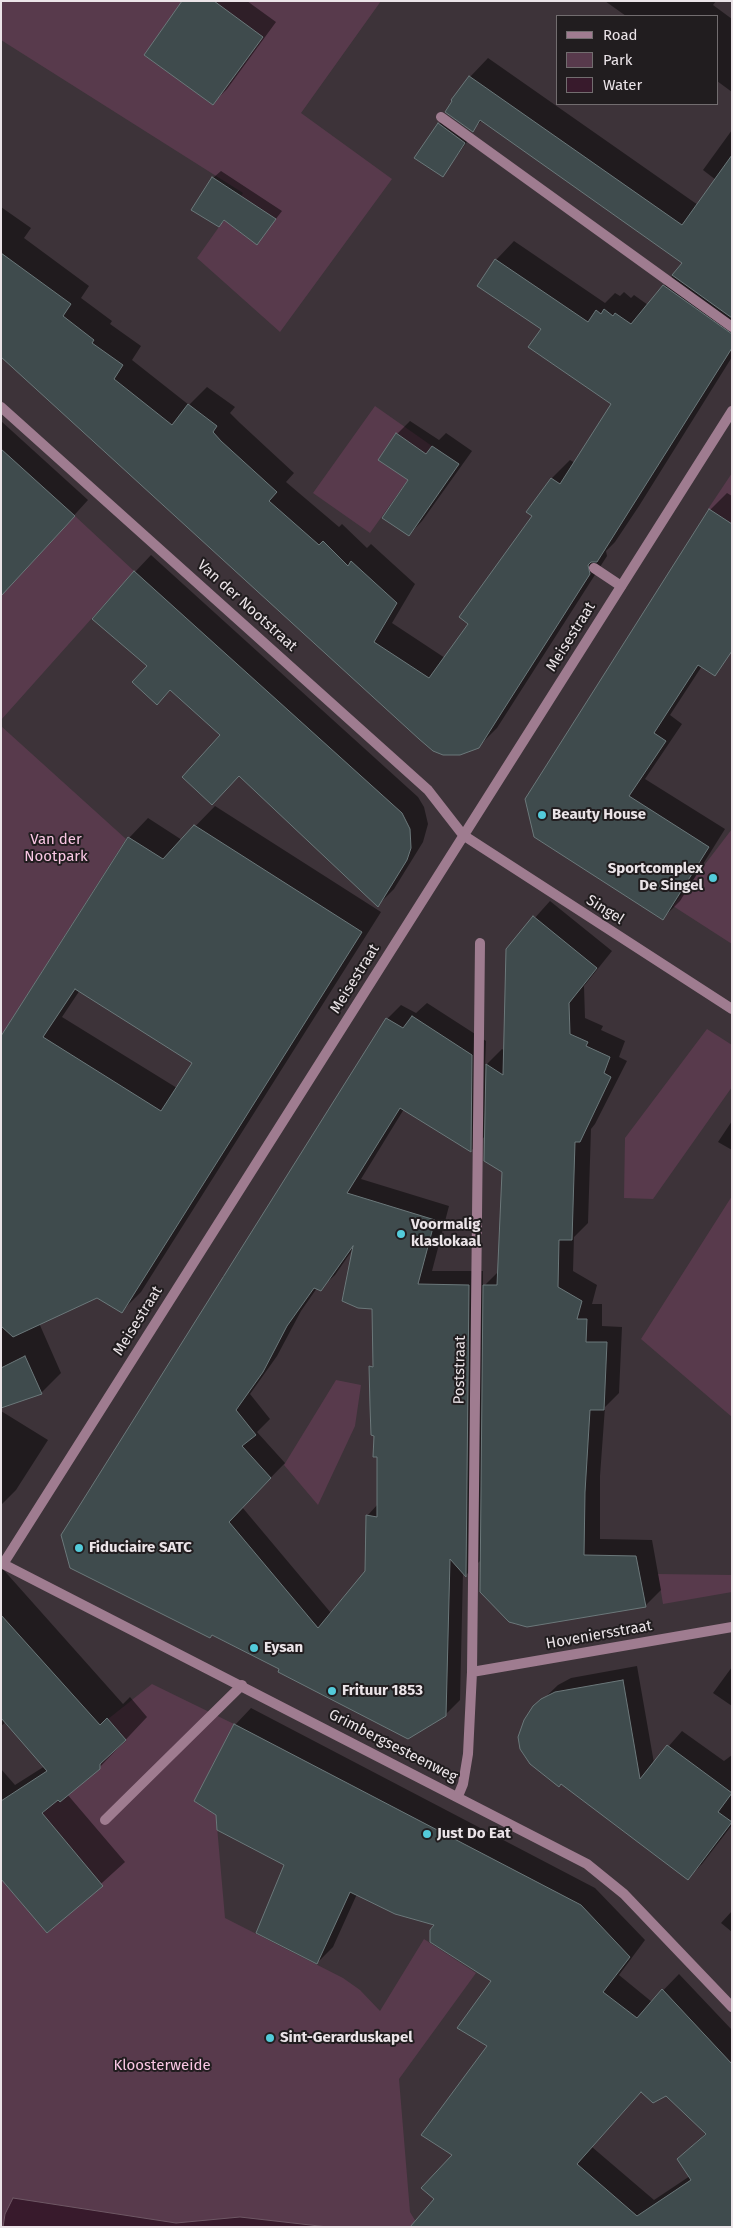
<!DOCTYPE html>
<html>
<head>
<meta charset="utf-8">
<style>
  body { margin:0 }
  #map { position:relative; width:733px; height:2228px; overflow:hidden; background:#3d3339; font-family:"Fira Sans",sans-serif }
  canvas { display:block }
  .frame { position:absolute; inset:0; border:2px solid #ebe4e8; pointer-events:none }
  .legend { position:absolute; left:556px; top:15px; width:162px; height:90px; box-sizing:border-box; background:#211d1f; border:1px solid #726d6f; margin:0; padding:6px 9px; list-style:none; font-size:15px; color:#ebe4e8 }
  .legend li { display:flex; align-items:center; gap:10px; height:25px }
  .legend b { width:25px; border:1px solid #726d6f }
</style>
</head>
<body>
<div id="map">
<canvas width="733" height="2228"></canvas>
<div class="frame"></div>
<ul class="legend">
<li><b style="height:6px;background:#9f7c90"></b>Road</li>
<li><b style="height:14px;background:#583a4c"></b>Park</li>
<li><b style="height:14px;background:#381a2c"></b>Water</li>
</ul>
</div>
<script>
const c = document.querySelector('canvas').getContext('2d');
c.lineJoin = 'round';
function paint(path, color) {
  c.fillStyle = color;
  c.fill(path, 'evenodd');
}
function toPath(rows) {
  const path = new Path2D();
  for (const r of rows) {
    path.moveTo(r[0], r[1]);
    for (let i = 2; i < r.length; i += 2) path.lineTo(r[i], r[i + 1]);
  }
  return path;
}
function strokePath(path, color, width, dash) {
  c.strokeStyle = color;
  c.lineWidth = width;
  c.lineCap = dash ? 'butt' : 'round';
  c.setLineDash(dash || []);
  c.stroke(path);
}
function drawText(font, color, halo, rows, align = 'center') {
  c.font = font + ' "Fira Sans",sans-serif';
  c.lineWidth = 4;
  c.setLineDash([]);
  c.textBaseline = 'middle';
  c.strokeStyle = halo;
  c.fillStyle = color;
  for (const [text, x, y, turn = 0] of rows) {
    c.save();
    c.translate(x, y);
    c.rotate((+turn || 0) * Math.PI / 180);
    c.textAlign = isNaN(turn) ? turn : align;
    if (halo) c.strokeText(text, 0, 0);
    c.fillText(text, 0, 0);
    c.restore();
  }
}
paint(toPath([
  [1,1,381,1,301,113,392,179,280,332,197,258,243,193,1,40],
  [375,406,432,446,370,533,313,493],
  [732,473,732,524,708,509],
  [75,516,134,571,1,720,1,596],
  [1,726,126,839,1,1036],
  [732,829,732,944,673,906],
  [707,1029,732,1045,732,1087,653,1199,624,1198,625,1138],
  [732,1196,732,1417,641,1339],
  [336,1380,361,1385,355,1426,318,1505,284,1465],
  [658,1574,732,1575,732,1592,663,1604],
  [152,1684,234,1724,194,1801,216,1815,225,1918,343,1978,360,1990,380,2011,424,1939,476,1973,399,2079,410,2212,419,2227,1,2227,1,1852,54,1803,100,1769,100,1755,111,1754,126,1741,108,1719]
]), '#583a4c');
const water = toPath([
  [13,2198,176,2223,240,2217,328,2227,3,2227,5,2214,13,2198]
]);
paint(water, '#381a2c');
strokePath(water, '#6e5764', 1);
paint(toPath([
  [184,1,247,1,276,22,227,89,213,103],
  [605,1,716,1,713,5,732,19,732,92,717,81,717,16,626,16],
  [488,58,698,205,716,180,703,170,732,130,732,357,639,506,615,542,606,551,607,556,497,728,478,747,454,754,1,356,1,207,31,228,24,238,89,286,81,298,112,321,110,324,141,346,132,360,189,405,207,387,235,407,230,413,240,423,294,473,286,482,339,527,342,524,367,548,371,544,415,584,392,623,445,658,469,623,534,516,527,511,552,478,570,460,575,463,613,404,543,329,496,260,514,241,605,303,615,293,620,296,624,292,631,298,634,295,648,305,684,262,482,120,473,130,470,77],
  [446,117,472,135,443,175,439,124],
  [221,171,282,211,257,243,225,220,219,226,213,178],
  [1,421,88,500,28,566,1,570],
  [410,421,439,440,446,433,472,451,422,521,409,535,410,479,397,434],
  [727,493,732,496,732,652,713,673,702,666,670,715,682,724,645,779,725,829,680,901,663,918,535,837,710,510],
  [151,555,418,797,424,807,428,824,423,842,394,889,378,905,222,735,171,689,157,703,149,666,135,572],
  [215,806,381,912,141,1292,122,1311,97,1296,39,1323,61,1373,41,1393,1,1407,1,1048,129,838,148,818,182,840],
  [80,990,193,1063,177,1088,62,1017],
  [550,901,612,951,584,986,585,1018,603,1026,601,1030,625,1041,619,1057,627,1061,595,1124,591,1129,588,1223,574,1237,573,1271,597,1285,592,1304,602,1304,602,1326,622,1327,619,1393,605,1407,600,1476,600,1539,652,1540,661,1590,645,1606,527,1626,515,1624,505,1617,481,1560,466,1575,463,1572,460,1700,445,1715,280,1668,71,1567,387,1019,401,1005,416,1013,427,1003,486,1041,485,1066,502,1049,505,1051,507,949],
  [404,1109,471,1151,486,1135,503,1171,499,1271,483,1287,483,1271,432,1271,449,1206,361,1179],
  [353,1249,373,1308,374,1364,371,1367,378,1456,378,1504,367,1516,366,1571,331,1613,242,1507,285,1463,257,1432,270,1419,250,1394,277,1356,301,1311,317,1288,320,1289,335,1275],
  [732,1121,732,1150,718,1142],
  [1,1411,48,1440,16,1490,1,1505],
  [1,1567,123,1704,130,1697,147,1717,99,1768,67,1794,125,1862,48,1932,1,1877,1,1769,15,1785,45,1766,6,1722,1,1726],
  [637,1666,654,1763,682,1731,724,1761,732,1755,732,1825,702,1864,688,1878,561,1783,531,1764,523,1754,519,1743,531,1711,558,1685,571,1678],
  [732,1667,732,1706,713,1693],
  [251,1708,595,1888,645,1940,619,1975,652,2002,679,1974,732,2030,732,2227,436,2199,454,2155,489,2046,493,1980,436,1924,357,1894,333,1947,317,1963,285,1864,235,1725],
  [642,2091,666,2094,706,2133,678,2159,690,2176,654,2200,592,2147],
  [732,1911,732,1932,721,1923]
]), '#0007');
const building = toPath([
  [182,1,214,1,263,37,213,105,144,55,182,1],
  [469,76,682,225,732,155,732,318,672,275,682,263,480,120,473,132,445,112,452,101,451,100,469,76],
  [438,123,465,143,443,177,414,158,438,123],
  [212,177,276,219,257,245,224,220,219,227,191,210,212,177],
  [1,253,71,304,63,316,94,340,92,343,123,365,114,379,172,425,188,404,217,426,213,432,221,441,277,492,269,501,319,545,323,541,348,566,351,561,397,603,374,642,429,678,468,624,459,617,532,516,526,512,551,478,560,484,611,404,528,347,541,329,477,286,495,259,588,322,596,310,601,314,604,309,613,316,615,313,631,324,663,285,732,334,732,348,597,562,591,562,588,565,590,574,479,748,460,755,443,755,433,751,419,739,1,357,1,253],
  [396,433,426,454,432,446,459,464,409,536,382,518,408,480,378,460,396,433],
  [1,449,75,516,1,596,1,449],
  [709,509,732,524,732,651,715,676,698,665,654,733,666,741,629,796,709,847,663,920,534,837,525,799,709,509],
  [134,571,402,813,410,829,411,848,407,860,378,907,239,776,212,805,182,777,220,735,170,690,157,705,132,682,147,666,92,619,134,571],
  [194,825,362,932,122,1313,97,1298,13,1337,1,1326,1,1036,128,837,163,859,194,825],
  [75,989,192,1063,161,1111,43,1037,75,989],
  [533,916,597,968,569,1003,570,1034,588,1042,586,1046,610,1057,604,1073,611,1077,580,1142,575,1142,572,1240,559,1240,558,1287,582,1301,577,1319,587,1319,586,1342,607,1342,604,1410,590,1410,585,1492,584,1555,636,1556,646,1607,527,1627,509,1622,480,1592,483,1285,497,1285,502,1172,484,1161,486,1064,503,1075,506,949,533,916],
  [412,1016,472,1055,471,1152,400,1108,347,1193,435,1220,418,1284,469,1285,466,1577,450,1559,446,1716,408,1739,278,1672,279,1669,212,1635,210,1638,70,1568,61,1535,386,1018,403,1028,412,1016],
  [353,1246,342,1301,358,1308,372,1309,373,1367,369,1366,370,1406,371,1435,374,1436,373,1457,377,1457,377,1517,366,1515,365,1571,318,1628,229,1522,271,1478,242,1446,256,1435,236,1410,263,1372,287,1326,314,1288,321,1291,353,1246],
  [25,1356,42,1394,1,1408,1,1368,25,1356],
  [1,1615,100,1725,107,1718,126,1740,100,1764,100,1769,60,1802,58,1800,42,1813,103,1886,47,1933,1,1879,1,1801,47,1771,1,1718,1,1615],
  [623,1680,640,1779,667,1745,732,1793,718,1812,732,1822,688,1880,561,1784,559,1787,530,1764,520,1749,518,1737,524,1720,533,1706,541,1699,555,1692,623,1680],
  [234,1724,581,1905,630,1957,603,1992,637,2018,662,1989,732,2064,732,2227,410,2227,434,2199,421,2188,452,2155,421,2135,487,2046,457,2028,491,1981,430,1942,430,1930,434,1925,395,1914,350,1892,317,1964,256,1933,284,1865,217,1830,216,1815,194,1801,234,1724],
  [641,2092,653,2103,666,2096,706,2134,677,2159,691,2180,637,2216,577,2164,641,2092]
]);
paint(building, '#3f4b4d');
strokePath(building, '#6b787a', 1);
strokePath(toPath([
  [441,117,732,327],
  [594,568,621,586],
  [105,1820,242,1685]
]), '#9f7c90', 10);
strokePath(toPath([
  [1,407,428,790,463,835,732,1009],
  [1,1563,587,1864,624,1894,732,2007],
  [3,1564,732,411],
  [472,1672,732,1627],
  [458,1796,463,1784,468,1754,472,1672,480,943]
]), '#9f7c90', 10);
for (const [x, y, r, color] of [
  [542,815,5,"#53cbda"],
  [713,878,5,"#53cbda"],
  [401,1234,5,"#53cbda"],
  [79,1548,5,"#53cbda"],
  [254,1648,5,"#53cbda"],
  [332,1691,5,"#53cbda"],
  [427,1834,5,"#53cbda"],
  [270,2038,5,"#53cbda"]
]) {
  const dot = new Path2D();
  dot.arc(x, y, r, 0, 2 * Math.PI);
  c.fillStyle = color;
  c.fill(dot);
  strokePath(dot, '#211d1f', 2);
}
drawText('15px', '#ebe4e8', '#211d1f', [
  ["Van der Nootstraat",247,606,42],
  ["Meisestraat",571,637,-58],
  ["Singel",605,910,32],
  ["Meisestraat",355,979,-58],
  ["Meisestraat",138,1321,-58],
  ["Poststraat",460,1370,-89],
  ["Hoveniersstraat",599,1635,-10],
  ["Grimbergsesteenweg",393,1746,27]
]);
drawText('bold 15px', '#ebe4e8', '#211d1f', [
  ["Beauty House",552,815],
  ["Sportcomplex",703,869,"right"],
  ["De Singel",703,886,"right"],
  ["Voormalig",411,1225],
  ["klaslokaal",411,1242],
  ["Fiduciaire SATC",89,1548],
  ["Eysan",264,1648],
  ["Frituur 1853",342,1691],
  ["Just Do Eat",437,1834],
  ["Sint-Gerarduskapel",280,2038]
], 'left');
drawText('15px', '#fac7e4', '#211d1f', [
  ["Van der",56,840],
  ["Nootpark",56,857],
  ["Kloosterweide",162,2066]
]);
</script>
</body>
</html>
